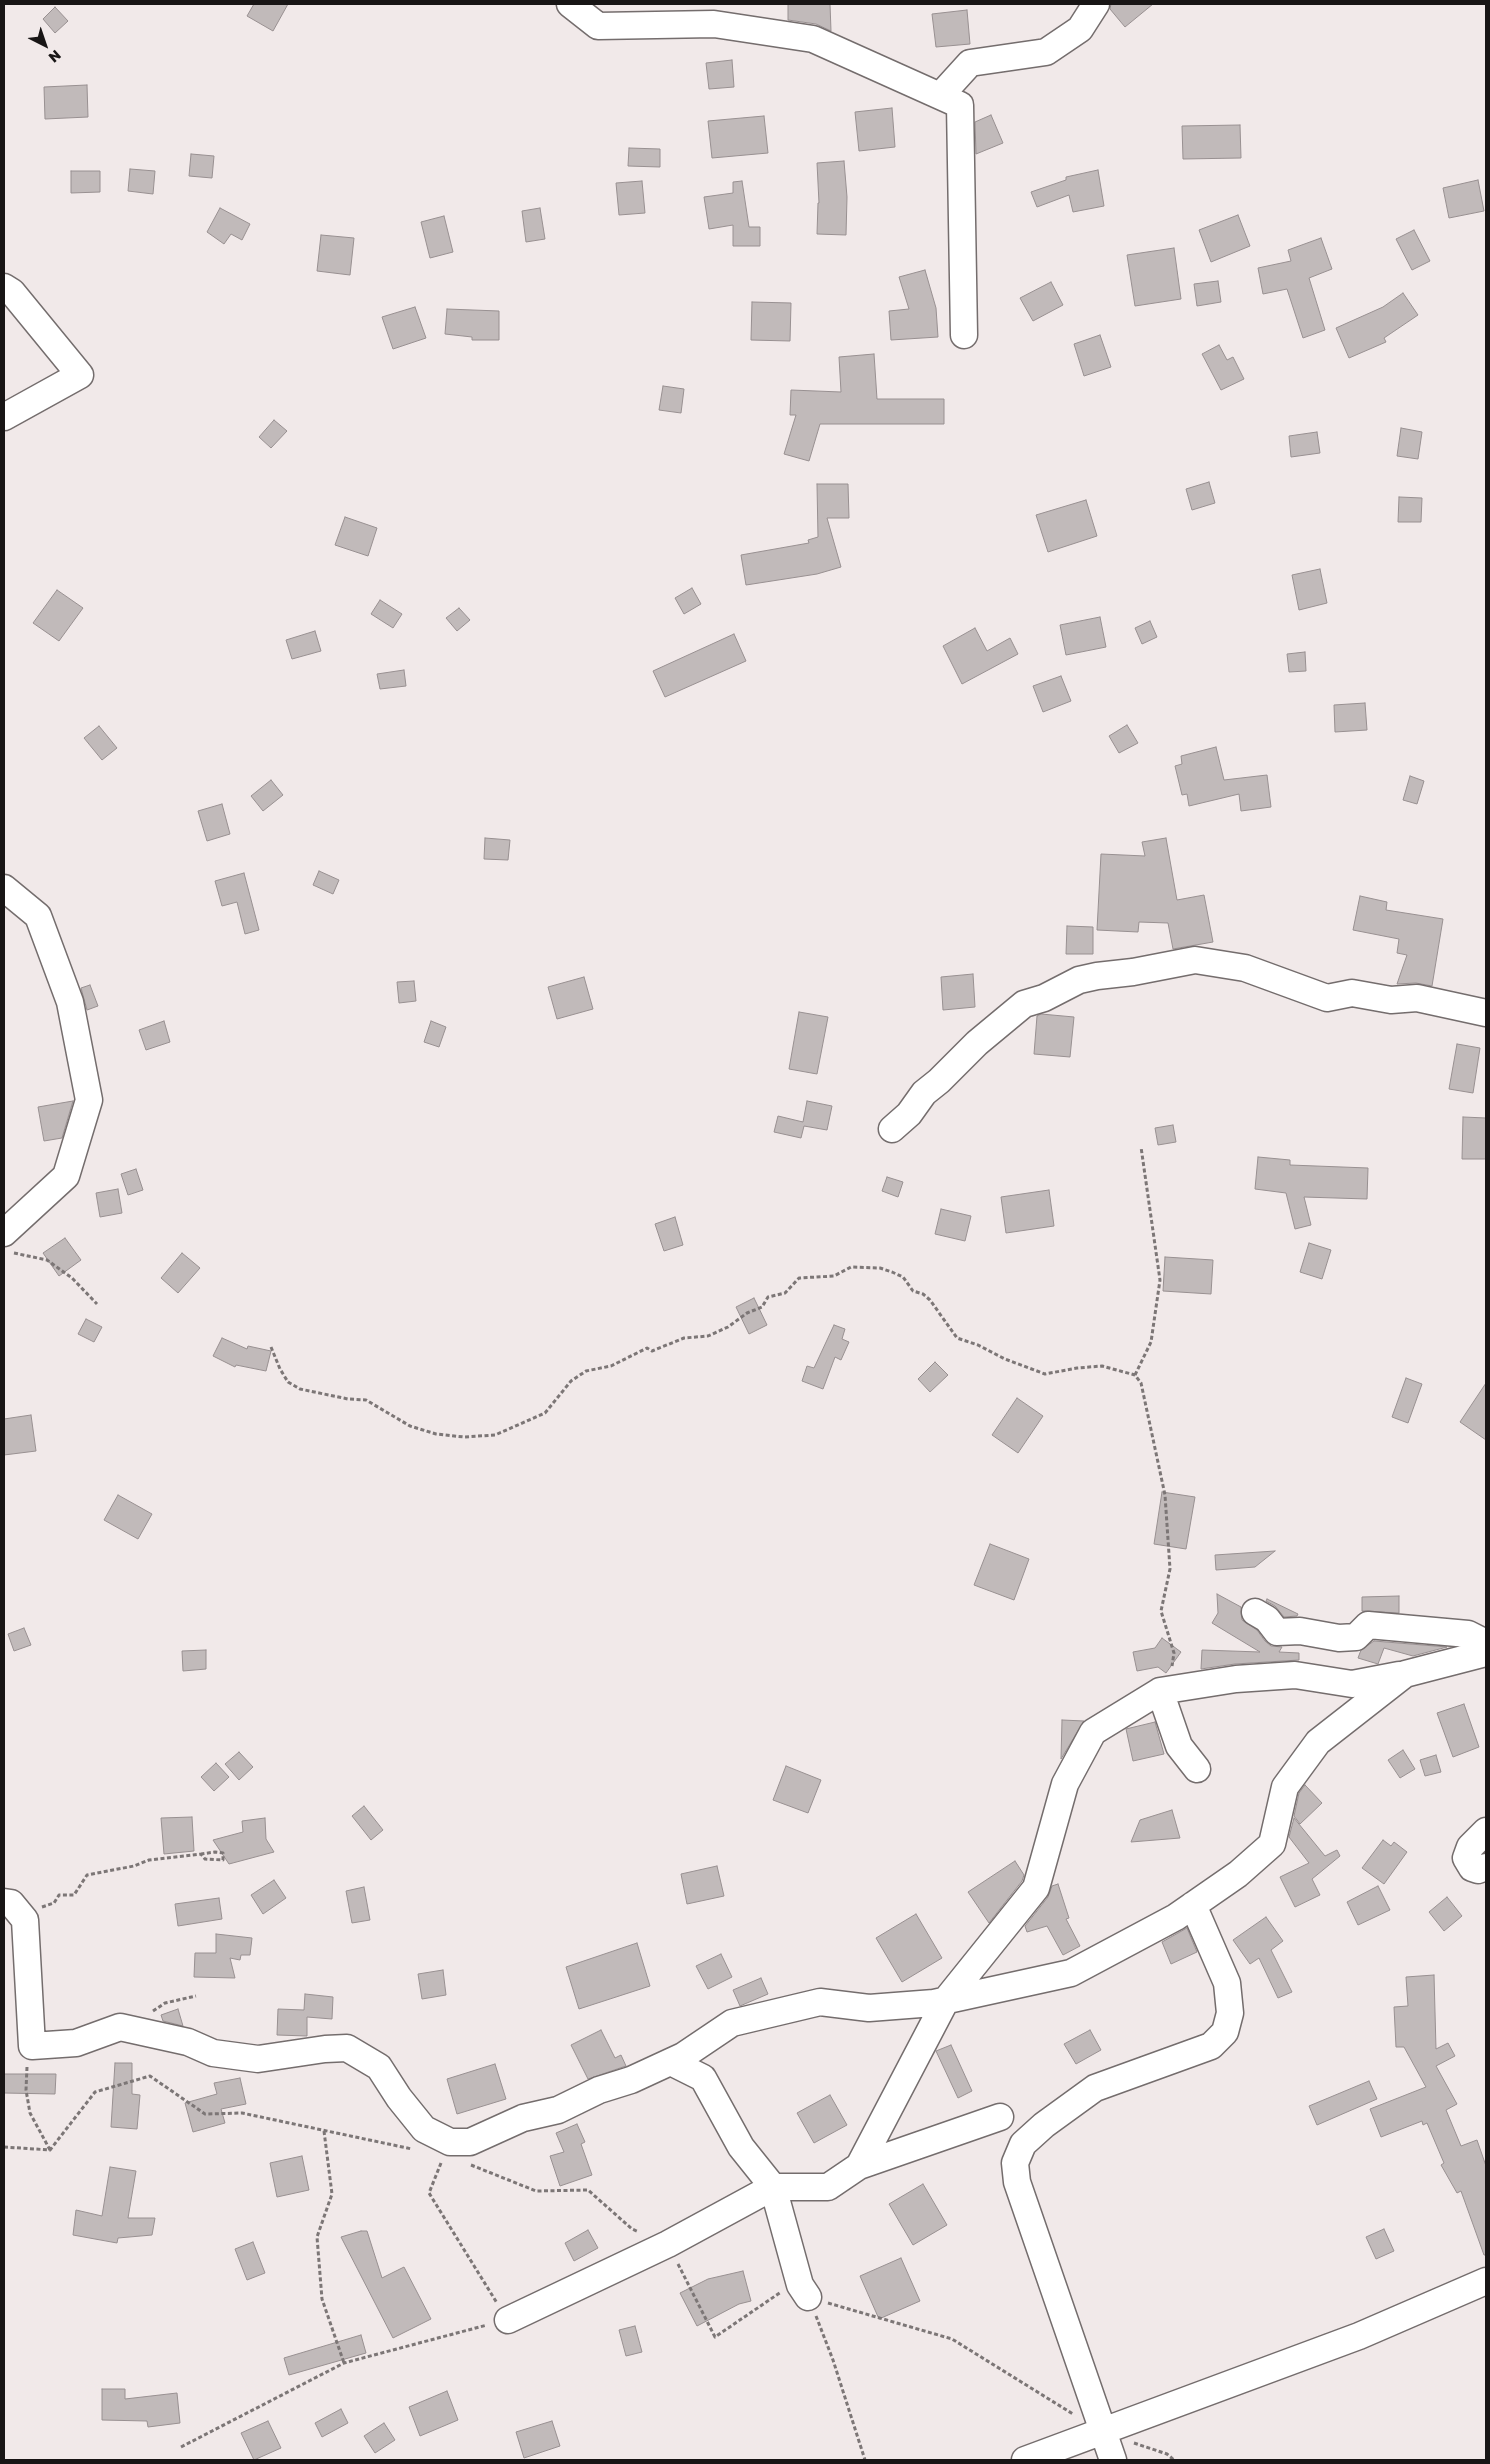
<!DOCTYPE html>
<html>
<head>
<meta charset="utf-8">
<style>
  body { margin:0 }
  #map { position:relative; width:1490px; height:2464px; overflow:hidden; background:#f1e9e9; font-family:"Golos Text",sans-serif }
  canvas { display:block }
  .frame { position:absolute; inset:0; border:5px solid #181515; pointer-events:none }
  .north { position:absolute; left:20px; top:20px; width:50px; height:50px; -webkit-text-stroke:4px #f1e9e9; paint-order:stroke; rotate:139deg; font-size:14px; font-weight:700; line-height:20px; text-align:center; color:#181515 }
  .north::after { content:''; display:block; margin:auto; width:18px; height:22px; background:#181515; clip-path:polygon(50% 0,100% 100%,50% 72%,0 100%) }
</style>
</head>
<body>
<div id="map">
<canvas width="1490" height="2464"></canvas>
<div class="frame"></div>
<div class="north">N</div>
</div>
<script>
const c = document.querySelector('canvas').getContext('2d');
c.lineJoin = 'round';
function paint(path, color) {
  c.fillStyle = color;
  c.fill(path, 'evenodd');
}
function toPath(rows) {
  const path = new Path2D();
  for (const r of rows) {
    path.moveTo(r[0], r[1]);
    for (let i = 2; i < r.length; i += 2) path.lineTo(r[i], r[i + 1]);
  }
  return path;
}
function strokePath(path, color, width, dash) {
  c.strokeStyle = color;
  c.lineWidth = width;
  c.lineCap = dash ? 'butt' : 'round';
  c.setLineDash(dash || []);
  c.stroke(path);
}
const building = toPath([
  [254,4,288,4,273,31,247,16,254,4],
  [788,4,830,4,831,31,816,24,788,20,788,4],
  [1111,4,1153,4,1125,27,1110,9,1111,4],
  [55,7,68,21,55,33,43,19,55,7],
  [967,10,970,44,936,47,932,14,967,10],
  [732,60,734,87,709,89,706,63,732,60],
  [87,85,88,117,45,119,44,87,87,85],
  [892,108,895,147,859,151,855,112,892,108],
  [991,115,1003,143,976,154,975,122,991,115],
  [764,116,768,153,712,158,708,121,764,116],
  [1240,125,1241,158,1183,159,1182,126,1240,125],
  [629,148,660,149,660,167,628,166,629,148],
  [191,154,214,156,212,178,189,176,191,154],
  [844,161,847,197,846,235,817,234,818,203,819,203,817,163,844,161],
  [130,169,155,171,153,194,128,191,130,169],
  [1098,170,1104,206,1073,212,1069,195,1037,207,1031,192,1066,180,1066,177,1098,170],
  [71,171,100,171,100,192,71,193,71,171],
  [1478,180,1484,211,1449,218,1443,188,1478,180],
  [642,181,645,213,619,215,616,183,642,181],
  [742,181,749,227,760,227,760,246,733,246,733,225,709,229,704,197,733,193,733,182,742,181],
  [220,208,250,224,242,240,231,234,224,244,207,232,220,208],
  [540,208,545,239,526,242,522,211,540,208],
  [1238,215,1250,246,1211,262,1199,230,1238,215],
  [444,216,453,252,430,258,421,222,444,216],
  [1414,230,1430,261,1412,270,1396,239,1414,230],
  [321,235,354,238,350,275,317,271,321,235],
  [1321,238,1332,269,1309,278,1325,330,1303,338,1287,289,1263,294,1258,268,1291,261,1288,250,1321,238],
  [1174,248,1181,299,1135,306,1127,255,1174,248],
  [925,270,936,308,938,337,891,340,889,311,909,309,899,277,925,270],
  [1218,281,1221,302,1197,306,1194,284,1218,281],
  [1051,282,1063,305,1033,321,1020,298,1051,282],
  [1403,293,1418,315,1384,338,1386,342,1349,358,1336,328,1383,307,1403,293],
  [752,302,791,303,790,341,751,340,752,302],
  [415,307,426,338,393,349,382,317,415,307],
  [447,309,499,311,499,340,472,340,472,337,445,334,447,309],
  [1100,335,1111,367,1084,376,1074,344,1100,335],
  [1219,345,1227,360,1233,357,1244,379,1221,390,1202,354,1219,345],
  [874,354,877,399,944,399,944,424,820,424,809,461,784,454,796,415,790,415,791,390,841,392,839,357,874,354],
  [663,386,684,389,681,413,659,410,663,386],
  [274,420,287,431,271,448,259,437,274,420],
  [1401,428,1422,432,1418,459,1397,456,1401,428],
  [1317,432,1320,453,1291,457,1289,436,1317,432],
  [1209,482,1215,503,1192,510,1186,489,1209,482],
  [817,484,848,484,849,518,827,518,841,567,817,574,746,585,741,555,809,543,808,540,818,537,817,484],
  [1399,497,1422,498,1421,522,1398,522,1399,497],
  [1086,500,1097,536,1048,552,1036,515,1086,500],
  [345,517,377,528,368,556,335,545,345,517],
  [1320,569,1327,603,1299,610,1292,575,1320,569],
  [692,588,701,604,684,614,675,598,692,588],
  [57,590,83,608,59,641,33,623,57,590],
  [380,600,402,614,393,628,371,614,380,600],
  [459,608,470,620,457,631,446,618,459,608],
  [1100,617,1106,647,1066,655,1060,625,1100,617],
  [1150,621,1157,637,1142,644,1135,628,1150,621],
  [975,628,987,651,1010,638,1018,654,962,684,943,646,975,628],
  [315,631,321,651,292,659,286,640,315,631],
  [734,634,746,661,665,697,653,671,734,634],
  [1305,652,1306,671,1289,672,1287,654,1305,652],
  [404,670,406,686,380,689,377,674,404,670],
  [1061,676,1071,701,1043,712,1033,686,1061,676],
  [1365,703,1367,730,1335,732,1334,705,1365,703],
  [1127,725,1138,743,1119,753,1109,736,1127,725],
  [99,726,117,748,102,760,84,738,99,726],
  [1216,747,1224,780,1267,775,1271,807,1241,811,1239,794,1189,806,1187,794,1182,795,1175,766,1182,764,1181,756,1216,747],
  [1410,776,1424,781,1417,804,1403,800,1410,776],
  [271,780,283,795,263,811,251,796,271,780],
  [222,804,230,834,207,841,198,811,222,804],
  [485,838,510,840,508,860,484,859,485,838],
  [1166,838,1177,900,1204,895,1213,942,1173,949,1168,923,1139,922,1138,932,1097,930,1101,854,1145,856,1142,842,1166,838],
  [319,871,339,880,333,894,313,885,319,871],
  [244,873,259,930,245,934,237,902,222,906,215,881,244,873],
  [1360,896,1387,902,1386,910,1443,919,1432,986,1416,983,1397,984,1407,955,1397,953,1399,939,1353,930,1360,896],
  [1067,926,1093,927,1093,954,1066,954,1067,926],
  [973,974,975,1007,943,1010,941,977,973,974],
  [584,977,593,1009,557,1019,548,987,584,977],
  [414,981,416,1001,399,1003,397,982,414,981],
  [90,985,98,1006,87,1010,81,988,90,985],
  [799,1012,828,1017,817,1074,789,1069,799,1012],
  [1041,1014,1074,1017,1070,1057,1034,1054,1037,1016,1041,1014],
  [164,1021,170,1042,146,1050,139,1030,164,1021],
  [431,1021,446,1027,439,1047,424,1042,431,1021],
  [1457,1044,1480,1048,1473,1093,1449,1089,1457,1044],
  [73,1101,62,1138,44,1141,38,1107,73,1101],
  [807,1101,832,1106,827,1130,804,1126,801,1138,774,1132,778,1116,803,1122,807,1101],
  [1463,1117,1486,1118,1486,1159,1462,1159,1463,1117],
  [1173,1125,1176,1142,1158,1145,1155,1128,1173,1125],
  [1258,1157,1290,1160,1290,1165,1368,1168,1367,1199,1304,1197,1311,1225,1295,1229,1286,1193,1255,1189,1258,1157],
  [136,1169,143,1190,128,1195,121,1174,136,1169],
  [887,1177,903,1182,898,1197,882,1191,887,1177],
  [118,1189,122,1213,100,1217,96,1193,118,1189],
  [1049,1190,1054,1226,1006,1233,1001,1197,1049,1190],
  [941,1209,971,1216,965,1241,935,1234,941,1209],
  [675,1217,683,1245,664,1251,655,1224,675,1217],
  [65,1238,81,1260,59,1276,43,1253,65,1238],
  [1309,1243,1331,1250,1322,1279,1300,1272,1309,1243],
  [182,1253,200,1268,178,1293,161,1278,182,1253],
  [1165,1257,1213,1260,1211,1294,1163,1291,1165,1257],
  [754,1298,767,1325,749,1334,736,1307,754,1298],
  [86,1319,102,1327,94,1342,78,1334,86,1319],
  [834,1325,845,1329,842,1339,849,1342,841,1360,835,1357,823,1389,802,1381,807,1366,814,1368,834,1325],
  [222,1338,247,1349,248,1346,271,1351,266,1371,236,1365,235,1367,213,1356,222,1338],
  [935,1362,948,1375,930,1392,918,1379,935,1362],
  [1406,1378,1422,1384,1408,1423,1392,1417,1406,1378],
  [1486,1383,1486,1440,1460,1422,1486,1383],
  [1017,1398,1043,1416,1018,1453,992,1435,1017,1398],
  [31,1415,36,1451,4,1455,4,1419,31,1415],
  [1162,1492,1195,1497,1186,1549,1154,1544,1162,1492],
  [118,1495,152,1514,138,1539,104,1520,118,1495],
  [990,1544,1029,1559,1014,1600,974,1585,990,1544],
  [1275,1551,1255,1567,1216,1570,1215,1555,1275,1551],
  [1217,1594,1241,1607,1242,1620,1257,1630,1265,1641,1271,1646,1282,1647,1279,1652,1299,1653,1299,1660,1235,1664,1201,1669,1202,1650,1260,1652,1212,1623,1218,1613,1217,1594],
  [1399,1596,1399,1613,1362,1611,1362,1597,1399,1596],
  [1267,1599,1298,1614,1297,1616,1284,1617,1275,1606,1266,1601,1267,1599],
  [24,1628,31,1645,14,1651,8,1634,24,1628],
  [1162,1638,1181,1652,1166,1673,1158,1667,1137,1671,1133,1652,1155,1648,1162,1638],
  [1374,1641,1447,1647,1413,1656,1384,1648,1378,1664,1358,1658,1361,1650,1374,1641],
  [206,1650,206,1669,183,1671,182,1651,206,1650],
  [1464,1704,1479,1747,1453,1757,1437,1713,1464,1704],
  [1062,1720,1084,1721,1061,1759,1062,1720],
  [1155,1722,1164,1754,1133,1761,1126,1729,1155,1722],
  [1403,1750,1415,1769,1400,1778,1388,1760,1403,1750],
  [239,1752,253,1767,239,1780,225,1764,239,1752],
  [1436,1755,1441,1772,1425,1776,1420,1760,1436,1755],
  [216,1763,229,1777,214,1791,201,1777,216,1763],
  [786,1766,821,1780,808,1813,773,1800,786,1766],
  [1305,1785,1322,1803,1300,1824,1294,1816,1299,1793,1305,1785],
  [364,1806,383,1830,371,1840,352,1816,364,1806],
  [1172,1810,1180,1838,1131,1842,1140,1820,1172,1810],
  [192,1817,194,1851,164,1854,161,1818,192,1817],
  [265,1818,266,1839,274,1852,229,1864,213,1840,243,1832,242,1821,265,1818],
  [1294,1818,1325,1856,1337,1850,1340,1856,1312,1879,1320,1895,1295,1907,1280,1877,1309,1863,1289,1837,1294,1818],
  [1383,1840,1391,1846,1394,1842,1407,1852,1384,1884,1362,1868,1383,1840],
  [1015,1861,1024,1875,1022,1881,989,1923,968,1892,1015,1861],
  [717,1866,724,1896,687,1904,681,1874,717,1866],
  [274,1880,286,1898,263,1914,251,1895,274,1880],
  [1058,1884,1069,1918,1066,1919,1080,1946,1063,1955,1047,1926,1027,1932,1025,1926,1048,1897,1052,1886,1058,1884],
  [1378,1886,1390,1910,1358,1925,1347,1902,1378,1886],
  [364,1887,370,1920,352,1923,346,1891,364,1887],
  [1447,1897,1462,1916,1444,1931,1429,1912,1447,1897],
  [219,1898,222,1919,178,1926,175,1904,219,1898],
  [916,1914,942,1958,902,1982,876,1938,916,1914],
  [1266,1917,1283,1941,1271,1950,1292,1992,1278,1998,1259,1958,1250,1964,1233,1940,1266,1917],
  [1187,1928,1197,1952,1171,1964,1162,1942,1187,1928],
  [216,1934,252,1938,250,1955,241,1955,240,1960,230,1958,235,1978,194,1977,195,1953,216,1953,216,1934],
  [637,1943,650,1986,579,2009,566,1967,637,1943],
  [721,1954,732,1977,708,1989,696,1966,721,1954],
  [443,1970,446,1995,422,1999,418,1974,443,1970],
  [1434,1975,1436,2049,1448,2043,1455,2056,1436,2066,1457,2104,1446,2110,1461,2146,1477,2140,1486,2166,1486,2255,1484,2255,1461,2191,1457,2193,1441,2165,1444,2163,1427,2123,1423,2125,1422,2121,1381,2137,1370,2109,1426,2087,1404,2047,1396,2047,1394,2007,1408,2006,1406,1977,1434,1975],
  [761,1978,768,1994,740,2006,733,1990,761,1978],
  [305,1994,333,1997,332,2019,307,2017,307,2036,277,2035,278,2009,304,2010,305,1994],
  [178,2009,183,2026,163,2021,161,2015,178,2009],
  [601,2030,615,2058,621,2055,626,2066,588,2079,571,2045,601,2030],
  [1090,2030,1101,2050,1076,2064,1064,2044,1090,2030],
  [951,2045,972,2091,958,2098,936,2051,951,2045],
  [115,2063,132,2063,132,2094,140,2095,137,2129,111,2127,115,2063],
  [495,2064,506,2099,457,2114,447,2079,495,2064],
  [4,2074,56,2074,55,2094,4,2093,4,2074],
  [240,2078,246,2104,221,2109,225,2123,193,2132,185,2103,217,2094,214,2083,240,2078],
  [1369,2081,1377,2099,1317,2125,1309,2106,1369,2081],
  [830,2095,847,2125,814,2143,797,2113,830,2095],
  [577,2124,585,2142,581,2144,592,2175,560,2186,550,2156,564,2152,556,2133,577,2124],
  [302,2156,309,2190,277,2197,270,2163,302,2156],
  [110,2167,136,2171,128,2218,155,2218,152,2235,118,2238,117,2243,73,2235,76,2210,102,2216,110,2167],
  [923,2184,947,2225,913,2245,889,2204,923,2184],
  [1384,2229,1394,2251,1376,2259,1366,2237,1384,2229],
  [588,2230,598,2248,574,2261,565,2243,588,2230],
  [361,2231,367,2231,382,2278,404,2267,431,2319,393,2338,341,2237,361,2231],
  [253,2242,265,2273,247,2280,235,2249,253,2242],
  [901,2258,920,2301,879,2319,860,2276,901,2258],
  [743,2271,751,2301,739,2304,697,2326,680,2293,708,2279,743,2271],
  [635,2326,642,2352,626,2356,619,2330,635,2326],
  [361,2335,366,2353,289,2375,284,2358,361,2335],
  [102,2389,125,2389,125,2399,177,2393,180,2423,148,2427,147,2421,102,2420,102,2389],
  [447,2391,458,2420,420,2436,409,2407,447,2391],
  [341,2409,348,2423,322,2437,315,2423,341,2409],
  [268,2421,281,2448,254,2460,241,2433,268,2421],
  [552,2421,560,2446,524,2458,516,2432,552,2421],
  [384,2423,395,2440,375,2453,364,2436,384,2423]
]);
paint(building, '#c1baba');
strokePath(building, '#989091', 1);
const minor = toPath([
  [570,4,598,26,714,24,813,39,960,105,964,335],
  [940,96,970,63,1046,52,1080,29,1096,4],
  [4,287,12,292,80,375,4,417],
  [4,888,38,916,70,1002,89,1100,66,1176,4,1233],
  [892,1129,909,1114,924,1093,939,1081,977,1043,1024,1004,1044,998,1079,980,1097,976,1133,972,1195,960,1245,968,1327,998,1352,993,1391,1000,1417,998,1486,1013],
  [1255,1612,1267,1619,1277,1632,1300,1631,1339,1638,1356,1637,1368,1625,1468,1634,1486,1643],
  [1160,1691,1179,1746,1197,1769],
  [1486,1831,1470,1847,1466,1858,1472,1868,1478,1870,1486,1867],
  [4,1902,11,1903,25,1920,32,2046,76,2043,120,2027,188,2042,213,2053,258,2059,325,2049,347,2048,379,2067,399,2098,424,2129,450,2142,470,2142,523,2118,558,2110,599,2090,631,2080,683,2056,732,2023,820,2002,869,2008,934,2003,1071,1973,1176,1917,1238,1874,1272,1844,1285,1787,1318,1742,1405,1674,1486,1653],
  [671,2062,703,2078,741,2147,773,2187,828,2187,859,2166,946,2000,1036,1888,1065,1784,1093,1732,1160,1691,1236,1679,1295,1675,1352,1684,1399,1675],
  [859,2166,1000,2117],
  [508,2320,668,2244,773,2187,800,2285,808,2297],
  [1025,2460,1359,2336,1486,2281],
  [1113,2460,1017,2182,1015,2163,1023,2144,1044,2125,1095,2088,1211,2046,1225,2032,1230,2013,1227,1983,1193,1905]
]);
strokePath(minor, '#746d6d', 29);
strokePath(toPath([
  [14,1253,47,1260,72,1278,97,1304],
  [271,1347,280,1369,288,1382,300,1389,348,1399,366,1400,410,1426,436,1434,464,1437,495,1435,545,1413,571,1381,586,1371,611,1366,647,1348,652,1351,684,1338,708,1336,728,1327,747,1313,762,1307,768,1297,785,1293,799,1278,834,1276,851,1267,880,1268,892,1272,903,1277,913,1291,923,1294,930,1300,957,1338,978,1345,1005,1359,1045,1374,1077,1368,1102,1366,1135,1375,1141,1383,1165,1495,1170,1569,1161,1611,1174,1653,1172,1666],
  [1135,1375,1151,1342,1160,1280,1141,1147],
  [42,1907,54,1903,59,1895,74,1895,87,1875,134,1866,149,1860,201,1854,205,1859,223,1860,223,1853,215,1852,201,1854],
  [153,2011,165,2003,196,1996],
  [27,2067,26,2090,30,2113,50,2150],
  [324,2131,332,2194,317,2237,322,2299,344,2363],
  [4,2147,50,2150,95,2092,150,2076,205,2114,242,2113,412,2149],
  [441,2163,429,2193,497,2303],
  [471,2165,536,2191,588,2190,632,2229,639,2232],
  [678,2264,715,2337,781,2292],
  [828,2303,952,2339,1073,2414],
  [816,2316,833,2360,865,2460],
  [1134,2443,1167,2454,1174,2460],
  [181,2447,344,2363,487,2325]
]), '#7c7676', 3, [4, 2.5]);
strokePath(minor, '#fff', 26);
</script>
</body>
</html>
